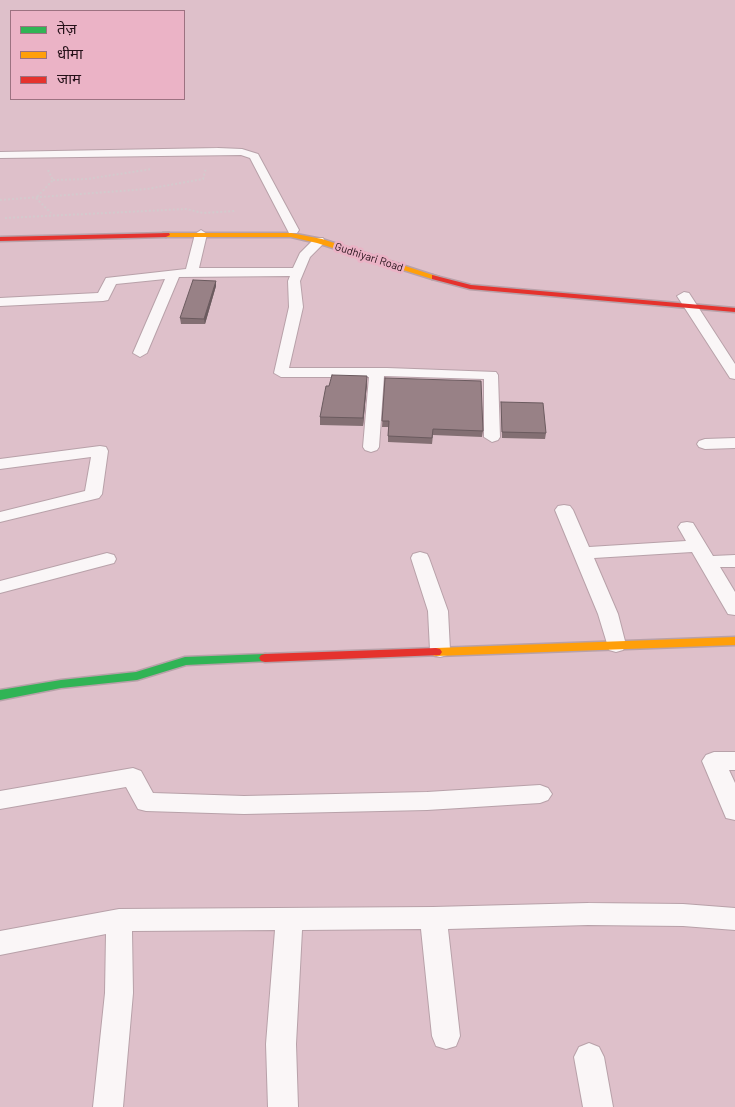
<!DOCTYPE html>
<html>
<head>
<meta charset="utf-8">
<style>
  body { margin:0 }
  #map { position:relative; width:735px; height:1107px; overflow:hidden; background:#dec0ca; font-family:Barlow,"Noto Sans Devanagari",sans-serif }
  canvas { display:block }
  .legend { position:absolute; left:10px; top:10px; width:175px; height:90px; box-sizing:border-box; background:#ebb3c6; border:1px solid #9c7281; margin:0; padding:6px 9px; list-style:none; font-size:15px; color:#251119 }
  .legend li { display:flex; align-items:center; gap:10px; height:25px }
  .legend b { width:25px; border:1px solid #9c7281 }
</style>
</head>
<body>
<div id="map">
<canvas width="735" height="1107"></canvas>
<ul class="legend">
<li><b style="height:6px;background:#30b455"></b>तेज़</li>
<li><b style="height:6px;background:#ff9f0a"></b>धीमा</li>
<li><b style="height:6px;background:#e5322d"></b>जाम</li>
</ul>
</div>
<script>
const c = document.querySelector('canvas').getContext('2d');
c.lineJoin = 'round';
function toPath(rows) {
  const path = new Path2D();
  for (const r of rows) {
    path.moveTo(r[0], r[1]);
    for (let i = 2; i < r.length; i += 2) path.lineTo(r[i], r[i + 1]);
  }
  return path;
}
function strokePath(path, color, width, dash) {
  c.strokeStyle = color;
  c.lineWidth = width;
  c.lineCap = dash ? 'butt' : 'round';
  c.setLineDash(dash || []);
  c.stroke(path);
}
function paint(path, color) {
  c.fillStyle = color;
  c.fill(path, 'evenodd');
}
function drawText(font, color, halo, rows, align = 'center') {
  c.font = font + ' Barlow,sans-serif';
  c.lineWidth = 5;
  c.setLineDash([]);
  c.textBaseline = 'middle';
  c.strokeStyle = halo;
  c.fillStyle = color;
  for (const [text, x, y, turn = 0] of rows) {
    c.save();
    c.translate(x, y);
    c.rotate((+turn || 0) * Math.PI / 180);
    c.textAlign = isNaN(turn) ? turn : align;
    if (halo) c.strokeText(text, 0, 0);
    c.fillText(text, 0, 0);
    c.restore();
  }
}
const street = toPath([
  [218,148,242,149,258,154,299,230,297,233,289,233,250,158,241,155,0,158,0,152,218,148],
  [201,230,207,234,199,268,293,268,300,253,315,238,323,238,325,241,323,244,310,257,300,281,303,307,289,368,387,368,496,372,498,375,500,437,498,440,492,442,484,437,484,379,384,376,379,447,377,450,371,452,365,450,363,447,369,377,281,377,274,373,289,307,288,281,290,276,179,277,147,353,140,357,133,353,165,279,116,284,108,300,103,301,0,306,0,298,98,293,106,278,186,269,195,234,201,230],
  [684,292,689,293,735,364,735,379,730,378,677,296,684,292],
  [735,438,735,448,705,449,699,447,697,444,699,441,705,439,735,438],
  [100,446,106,447,108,451,102,494,99,498,0,522,0,512,85,491,91,457,0,469,0,459,100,446],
  [564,505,570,506,573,510,589,547,686,541,678,527,681,523,687,522,693,523,713,556,735,555,735,567,720,567,735,592,735,615,728,614,692,552,594,558,618,614,626,645,623,650,616,652,609,650,598,614,555,510,558,506,564,505],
  [420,552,427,554,429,558,448,611,450,650,447,655,440,657,433,655,430,650,428,611,411,558,413,554,420,552],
  [107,553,114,555,116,559,114,563,0,593,0,581,107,553],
  [714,752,735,752,735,770,729,770,735,783,735,820,726,818,702,761,706,755,714,752],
  [133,768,141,771,153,793,244,796,427,792,540,785,548,788,552,794,548,800,540,803,427,810,244,814,146,811,138,809,126,787,0,809,0,791,133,768],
  [588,903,683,904,735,908,735,930,683,926,588,925,448,929,460,1036,456,1046,446,1049,436,1046,432,1036,421,929,302,930,296,1044,298,1107,268,1107,266,1044,275,930,132,931,133,993,123,1107,93,1107,105,993,106,934,0,955,0,931,119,909,433,907,588,903],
  [589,1043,599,1047,604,1057,613,1107,583,1107,574,1057,579,1047,589,1043]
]);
const fast = toPath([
  [265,654,269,655,271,658,269,661,186,665,137,680,61,688,0,700,0,690,61,680,136,672,185,657,265,654]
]);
const slow = toPath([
  [163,233,291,233,322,239,439,277,432,279,317,243,291,237,166,237,162,235,163,233],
  [735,637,735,645,436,656,432,655,430,652,432,649,436,648,735,637]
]);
const jam = toPath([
  [169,233,170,235,166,237,0,241,0,237,169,233],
  [432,275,471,285,735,308,735,312,470,289,432,279,432,275],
  [436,648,440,649,442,652,440,655,265,662,261,661,259,658,261,655,265,654,436,648]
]);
strokePath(street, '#b8a1a9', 2);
strokePath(fast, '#b8a1a9', 3);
strokePath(slow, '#b8a1a9', 3);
strokePath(jam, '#b8a1a9', 3);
strokePath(toPath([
  [48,170,53,180,36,198,51,213],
  [53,180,87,179,152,169],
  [0,200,147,189,203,179,206,168],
  [5,218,186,209,203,213,236,211]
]), '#d4cacd', 2, [2, 2]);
paint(street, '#faf6f7');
paint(fast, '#30b455');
paint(slow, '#ff9f0a');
paint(jam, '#e5322d');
paint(toPath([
  [216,281,216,286,205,324,181,324,180,318],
  [385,378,483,431,482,437,433,435,432,444,388,442,388,427,382,427],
  [367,383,363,426,320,425,320,417],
  [501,402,546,433,545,439,502,438]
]), '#836f73');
paint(toPath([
  [216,281,216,286,205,324,204,319],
  [367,376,367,383,363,426,363,418]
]), '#6a5a5e');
const building = toPath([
  [193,280,216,281,204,319,180,318,193,280],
  [332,375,367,376,363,418,320,417,326,386,329,386,332,375],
  [385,378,481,381,483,431,433,429,432,438,388,436,389,421,382,421,385,378],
  [501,402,543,403,546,433,502,432,501,402]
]);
paint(building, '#988186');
strokePath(building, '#6a5a5e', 1);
drawText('11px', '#251119', '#ebb3c6', [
  ["Gudhiyari Road",369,257,18]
]);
</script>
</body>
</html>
